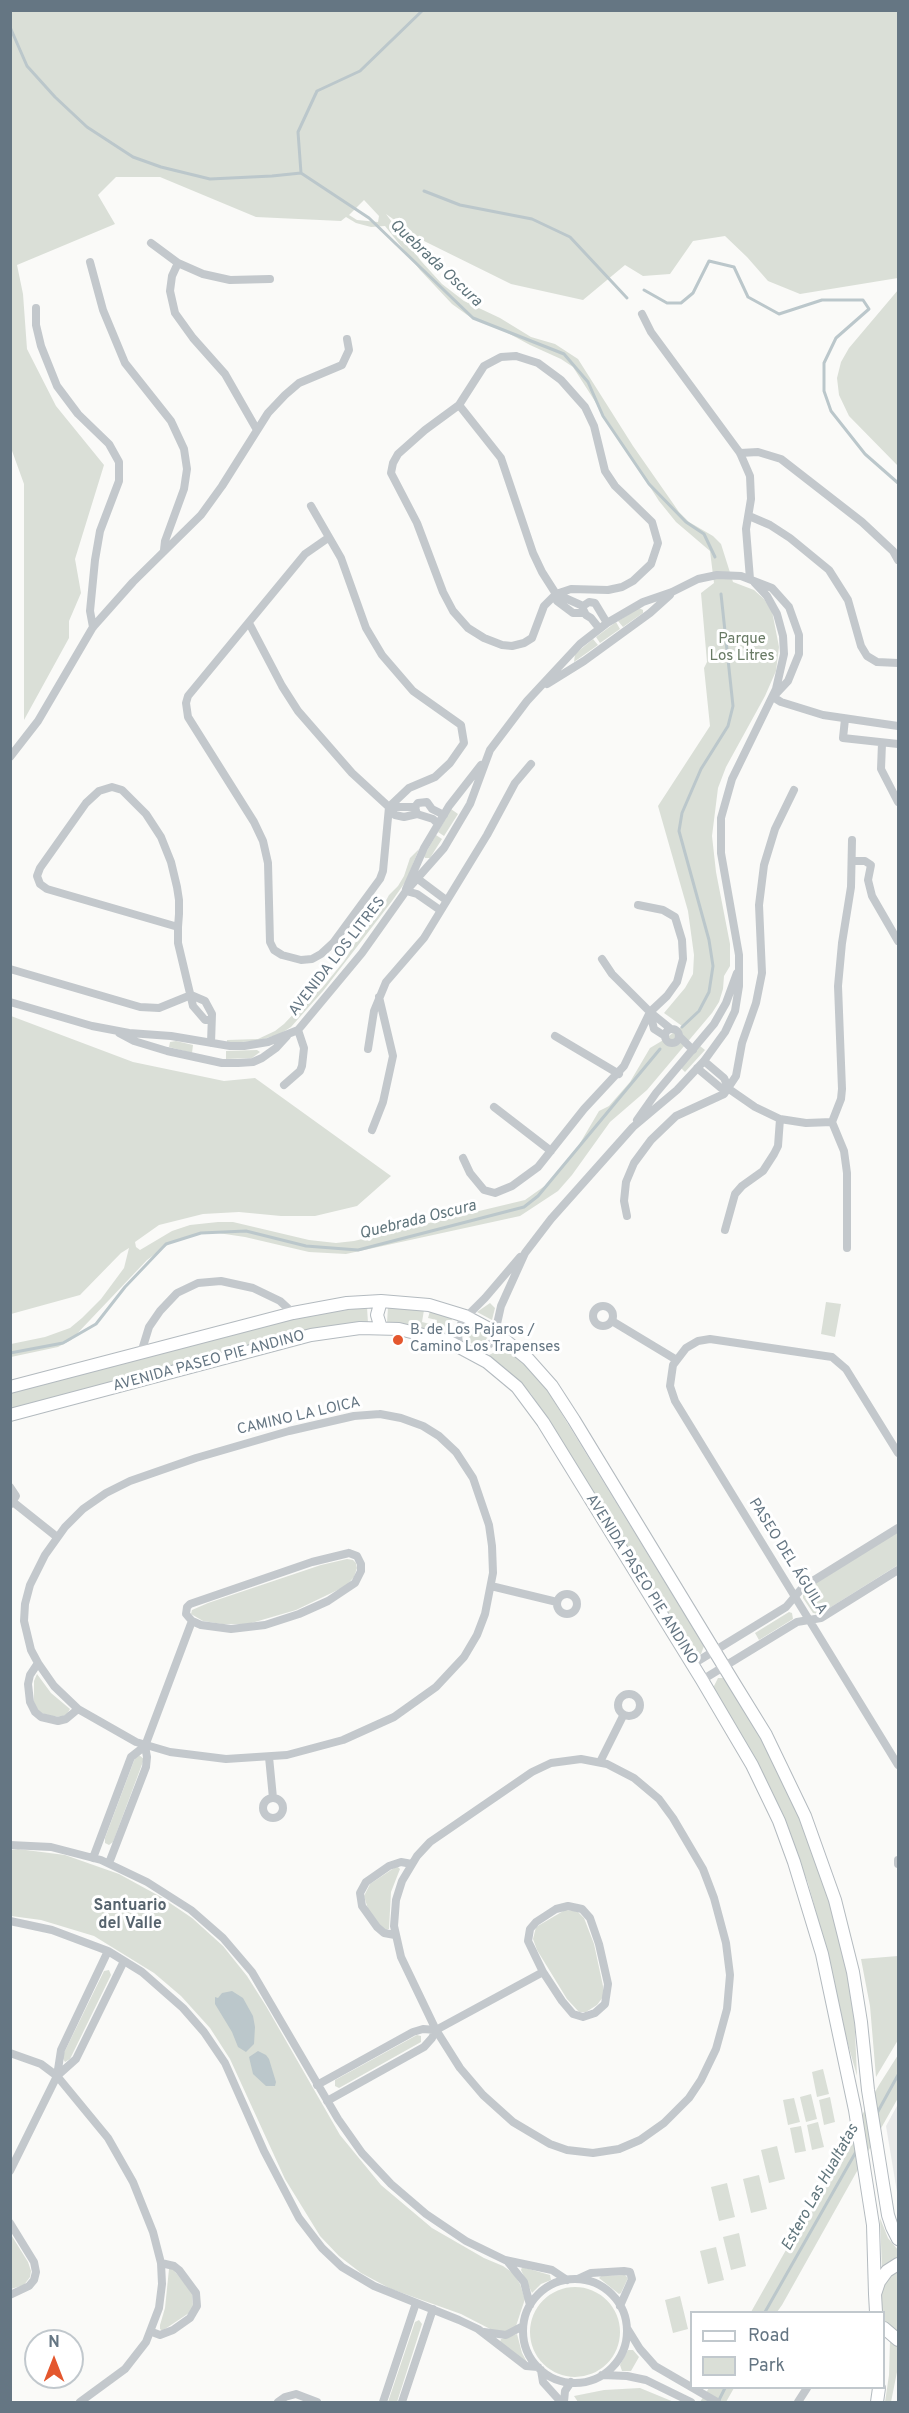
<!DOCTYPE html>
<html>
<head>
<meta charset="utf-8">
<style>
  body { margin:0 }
  #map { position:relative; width:909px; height:2413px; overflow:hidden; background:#fafaf8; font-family:Overpass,sans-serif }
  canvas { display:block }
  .frame { position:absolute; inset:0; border:12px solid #657683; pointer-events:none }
  .legend { position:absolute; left:690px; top:2311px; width:195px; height:78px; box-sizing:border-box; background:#fff; border:2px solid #c1c8cd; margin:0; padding:8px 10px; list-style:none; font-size:18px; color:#657683 }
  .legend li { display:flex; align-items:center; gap:12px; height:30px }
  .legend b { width:30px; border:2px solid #c1c8cd }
  .north { position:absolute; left:24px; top:2329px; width:60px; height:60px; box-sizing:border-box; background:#fff; border:2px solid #c1c8cd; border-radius:50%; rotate:0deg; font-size:16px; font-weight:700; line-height:24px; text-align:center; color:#657683 }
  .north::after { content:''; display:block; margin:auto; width:21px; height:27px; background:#e4572e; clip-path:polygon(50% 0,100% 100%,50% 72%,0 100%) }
</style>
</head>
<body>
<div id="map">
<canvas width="909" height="2413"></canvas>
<div class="frame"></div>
<ul class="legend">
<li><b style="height:8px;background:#fff"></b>Road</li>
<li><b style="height:16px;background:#dadfd7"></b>Park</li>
</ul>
<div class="north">N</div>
</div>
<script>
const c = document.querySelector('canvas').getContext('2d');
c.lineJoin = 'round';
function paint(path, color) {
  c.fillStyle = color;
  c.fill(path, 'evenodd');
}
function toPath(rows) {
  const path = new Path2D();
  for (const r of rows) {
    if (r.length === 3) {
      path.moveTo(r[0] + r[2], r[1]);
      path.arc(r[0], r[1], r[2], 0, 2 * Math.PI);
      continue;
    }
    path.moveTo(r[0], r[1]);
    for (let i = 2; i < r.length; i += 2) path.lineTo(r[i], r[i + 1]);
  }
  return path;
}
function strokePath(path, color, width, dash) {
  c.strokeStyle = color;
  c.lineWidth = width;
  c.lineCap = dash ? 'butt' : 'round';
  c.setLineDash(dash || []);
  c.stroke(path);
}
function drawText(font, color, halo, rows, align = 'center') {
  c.font = font + ' Overpass,sans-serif';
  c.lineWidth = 6;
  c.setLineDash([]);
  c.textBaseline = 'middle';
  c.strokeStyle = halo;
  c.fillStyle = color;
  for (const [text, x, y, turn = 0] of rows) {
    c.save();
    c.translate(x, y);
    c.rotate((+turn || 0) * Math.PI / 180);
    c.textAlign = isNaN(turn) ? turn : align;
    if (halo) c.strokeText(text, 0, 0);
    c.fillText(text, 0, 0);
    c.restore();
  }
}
paint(toPath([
  [898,2104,898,2198,886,2126]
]), '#e8e9e9');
paint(toPath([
  [11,11,898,11,898,278,800,294,768,281,747,257,725,236,693,241,670,274,643,276,625,265,583,300,511,284,424,241,386,214,421,261,442,284,464,301,500,318,531,337,555,344,578,359,633,446,679,512,689,522,713,536,721,544,733,582,754,590,764,599,772,611,779,647,776,671,765,696,726,767,718,788,712,836,716,872,730,944,730,966,724,976,723,989,719,1002,712,1013,647,1090,610,1122,572,1175,558,1191,520,1216,346,1254,309,1252,245,1237,218,1233,201,1233,185,1237,173,1241,147,1260,71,1340,58,1347,11,1357,11,1344,45,1337,70,1328,82,1318,101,1299,124,1268,129,1248,121,1253,80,1295,11,1314,11,1016,133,1062,224,1081,255,1078,391,1176,357,1206,315,1216,281,1216,239,1212,203,1214,159,1225,135,1242,136,1247,140,1250,172,1231,190,1225,218,1222,233,1222,309,1240,336,1243,354,1241,525,1200,546,1185,576,1150,599,1111,609,1106,630,1082,650,1048,665,1039,682,1026,664,1013,685,988,693,974,694,955,688,911,658,806,710,726,704,668,707,662,701,593,714,583,710,551,676,522,659,501,573,367,561,359,530,345,495,326,470,317,452,304,420,270,385,226,371,227,356,223,346,217,341,221,256,217,160,177,116,177,98,195,115,224,17,265,23,294,27,349,56,406,104,465,75,559,81,593,69,621,69,638,24,720,24,484,11,448],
  [364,200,379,216,378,222,357,220,349,215],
  [898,290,898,466,849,416,839,395,837,378,841,362,849,348],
  [639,608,643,610,643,613,623,627,618,621],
  [616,622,620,629,600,643,596,637],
  [593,639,598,645,574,662,575,654],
  [451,809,458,814,444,836,438,832],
  [436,835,442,839,430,858,425,858,424,856],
  [419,849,406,881,392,901,323,991,291,1027,280,1034,257,1041,227,1043,227,1040,258,1039,275,1031,284,1024,301,1006,322,988,344,961,362,932,377,917,389,895,398,886,404,876,410,858],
  [176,1041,193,1045,192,1053,169,1047,170,1042],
  [700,1046,705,1050,685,1072,680,1067],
  [257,1050,260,1052,252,1058,226,1059,226,1051],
  [826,1302,841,1304,835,1337,821,1334],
  [490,1303,495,1308,492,1320,477,1312],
  [367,1307,368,1323,11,1409,11,1392,297,1317],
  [388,1307,424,1310,422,1322,430,1324,429,1329,387,1323],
  [430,1311,453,1317,450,1323,450,1336,434,1331,437,1320,428,1318],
  [468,1326,484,1334,487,1338,485,1341,473,1344,467,1341,464,1331],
  [501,1343,537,1376,549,1393,704,1646,701,1654,695,1655,690,1652,531,1394,506,1369,487,1356,493,1353],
  [898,1532,898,1565,820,1614,813,1613,803,1598,803,1591],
  [347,1559,353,1560,356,1563,357,1568,354,1577,346,1586,296,1610,248,1624,222,1624,203,1621,191,1614,192,1610,208,1603,321,1565],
  [789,1612,792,1613,793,1619,759,1640,755,1633],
  [37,1674,51,1693,70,1709,67,1714,61,1717,52,1716,41,1713,36,1708,34,1702,34,1681],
  [718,1678,724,1678,729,1684,756,1728,798,1814,826,1890,846,1966,854,2009,857,2076,838,2009,821,1930,808,1883,794,1849,713,1688],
  [139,1755,144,1759,113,1842,109,1845,105,1843,105,1838,135,1758],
  [18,1849,65,1855,119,1874,161,1897,192,1918,223,1946,247,1976,266,2006,340,2135,381,2185,432,2228,484,2258,503,2266,513,2273,520,2284,525,2299,516,2326,505,2332,496,2332,461,2314,391,2289,361,2273,339,2256,320,2236,285,2179,230,2059,210,2028,181,1996,154,1973,94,1936,41,1920,11,1916,10,1850],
  [397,1866,400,1869,391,1892,389,1929,386,1930,381,1927,368,1909,364,1896,370,1884],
  [565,1910,577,1911,584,1918,594,1944,603,1986,603,1997,597,2005,586,2012,579,2012,567,1999,537,1950,533,1939,536,1927],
  [898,1956,898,2040,876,2077,870,2006,861,1959],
  [109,1970,111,1975,70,2059,65,2062,62,2057,104,1971],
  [417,2035,421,2036,421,2042,339,2088,335,2086,335,2080],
  [898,2055,898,2098,782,2305,777,2312,751,2312,879,2085],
  [823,2069,829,2094,817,2097,812,2072],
  [811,2094,817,2119,806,2122,800,2097],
  [830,2097,835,2122,824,2125,819,2100],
  [794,2098,800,2122,788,2125,783,2100],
  [818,2122,824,2147,812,2150,807,2125],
  [801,2126,806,2151,795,2153,790,2128],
  [777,2146,785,2179,769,2183,761,2150],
  [759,2175,767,2209,751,2213,743,2179],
  [727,2183,735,2217,719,2221,711,2187],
  [880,2218,888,2238,898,2250,898,2257,882,2269],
  [10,2233,28,2262,31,2271,30,2277,24,2285,11,2289],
  [739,2233,746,2266,731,2270,723,2237],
  [716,2247,724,2280,708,2284,700,2251],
  [522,2267,550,2275,551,2280,541,2284,532,2293,521,2270],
  [898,2268,898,2334,884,2320,879,2297,883,2285,889,2275],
  [169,2269,173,2269,192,2293,193,2306,189,2313,162,2331,160,2329,160,2325,165,2308],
  [625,2275,628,2278,621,2293,619,2294,599,2278,601,2276],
  [575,2332,45],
  [680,2296,688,2329,673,2333,665,2300],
  [419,2320,422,2324,397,2402,388,2402,415,2322],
  [517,2334,522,2353,528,2364,500,2342,501,2339],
  [890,2341,898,2346,898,2367,891,2402,885,2402,889,2375],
  [628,2350,633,2350,639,2357,631,2371,622,2371,620,2365],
  [640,2388,674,2402,578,2402,574,2396,604,2390],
  [709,2388,734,2388,726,2402,700,2402]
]), '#dadfd7');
paint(toPath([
  [232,1991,243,1998,253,2016,255,2027,254,2044,246,2052,238,2047,232,2032,215,2004,215,1997,218,1998,222,1993],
  [258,2051,266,2055,269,2059,276,2082,275,2086,266,2086,253,2074,249,2057]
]), '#bbc7cb');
strokePath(toPath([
  [423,10,360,71,317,91,298,132,301,173,369,218,473,318,564,354,588,382,603,416,649,484,686,522,704,534,715,557],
  [10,27,27,66,55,97,87,127,133,157,161,167,210,179,272,176,301,173],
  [424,191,460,205,532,219,570,237,627,298],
  [644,290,667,303,681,303,693,293,709,261,734,267,748,297,779,314,822,300,863,300,869,309,836,338,824,363,824,391,831,411,865,454,898,483],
  [682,1027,699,1011,709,992,713,966,709,940,679,831,682,813,701,769,728,726,733,706,721,594],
  [10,1353,63,1343,96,1324,125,1287,166,1244,201,1233,246,1231,306,1246,358,1250,524,1207,538,1196,660,1049],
  [876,2115,898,2075],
  [765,2312,857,2150],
  [718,2402,725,2388]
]), '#bbc7cb', 3);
const secondary = toPath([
  [381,1328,377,1315,381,1301],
  [10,1387,293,1313,347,1303,381,1301,429,1305,465,1316,495,1332,528,1359,552,1386,574,1420,734,1683,766,1735,805,1816,835,1900,853,1972,861,2022,868,2090,888,2215,892,2227,898,2239],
  [10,1415,311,1335,360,1328,399,1329,448,1341,487,1362,517,1387,543,1422,702,1680,752,1765,779,1821,794,1862,822,1954,855,2110,873,2225,875,2294],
  [876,2312,875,2294,879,2282,887,2271,898,2264],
  [884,2328,898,2340],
  [877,2402,879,2388]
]);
strokePath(secondary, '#b3babf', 14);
strokePath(toPath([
  [151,243,178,263,203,274,230,280,270,279],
  [90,262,103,310,125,363,171,421,184,449,187,469,184,489,165,541,164,550],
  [178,263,172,276,170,291,175,313,193,338,225,374,257,430],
  [36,308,36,325,41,346,57,386,78,414,109,444,119,462,119,481,100,531,95,560,90,611,93,627],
  [642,314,651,332,740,453,750,476,751,499,746,529,750,579],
  [516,356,538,363,561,380,585,407,594,426,605,471,615,486,652,522,658,543,651,564,633,581,622,587,608,590,571,589,556,594,544,606,532,638,524,643,512,646,502,645,484,638,468,628,453,611,443,592,417,523,391,473,393,463,398,454,425,430,459,405,484,366,501,357,516,356],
  [459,405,501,458,533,553,542,572,556,594,557,601,573,613,584,613],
  [740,453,758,452,781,459,862,522,893,551,898,560],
  [311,506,341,558,366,628,382,655,413,691,461,725,464,743,450,763,435,777,409,788,389,807,383,871,380,879,333,943,321,954,312,959,301,960,282,955,274,950,270,942,268,863,263,841,254,822,188,717,186,703,188,696,305,554,328,538],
  [749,516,770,525,790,538,829,570,848,600,861,646,867,656,877,662,898,663],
  [556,594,583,606,589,602,595,603,607,623],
  [583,609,586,615,591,618,599,628],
  [249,623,282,686,298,711,352,773,389,807,395,815,404,817,417,814],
  [547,684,584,661,650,613,670,595],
  [773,697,781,702,823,715,898,726],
  [845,719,843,738,898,744],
  [882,743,881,769,898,802],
  [10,757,38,721,93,627,133,582,201,515,222,486,268,413,285,395,299,383,342,365,349,350,347,339],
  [389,807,415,807],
  [438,824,433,819,417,814,415,807,418,803,427,802,432,809,444,815],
  [853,861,865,861,871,865,868,880,872,896,898,941],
  [418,879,446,900],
  [406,889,424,848,449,806,481,765],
  [406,891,417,894,440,910],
  [178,927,47,889,40,884,37,876,40,868,86,803,99,791,112,787,122,790,146,814,161,837,171,862,177,887,179,900,179,914,178,927,178,943,193,1006,205,1020,211,1020],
  [602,959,612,974,650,1012,671,1029],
  [10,969,140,1007,159,1008,191,995],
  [191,995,205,1001,212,1014,211,1043],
  [10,1002,92,1026,129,1033,171,1036,230,1046,244,1046,268,1042,298,1030,362,953,406,891,444,848,470,804,490,750,527,701,580,644,607,623,643,602,672,592,698,579,717,575,741,576,772,588,789,607,799,635,799,654,788,681,773,697],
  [650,1013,654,1029,665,1036],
  [672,1036,7],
  [119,1033,134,1041,167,1051,222,1063,238,1063,253,1062,262,1058,276,1048,287,1036],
  [555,1036,619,1074],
  [679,1036,693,1050],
  [368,1049,374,1011,386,982,424,938,487,835,515,783,531,764],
  [704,1061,724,1078,729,1089],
  [697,1068,721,1088,729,1089,755,1107,780,1119,806,1123,832,1122],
  [284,1085,300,1071,302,1066,304,1048,298,1030],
  [494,1107,551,1151],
  [637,1120,656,1093,714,1024,726,1003,737,973],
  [372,1130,383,1102,393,1056,379,997],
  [463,1158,470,1173,484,1190,495,1193,512,1186,538,1167,584,1109,624,1066,650,1012,667,996,677,982,683,959,682,940,675,917,663,910,638,905],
  [627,1216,624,1201,626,1182,634,1163,651,1140,676,1116,724,1094,736,1076,742,1043,756,1003,762,973,759,905,764,865,775,829,794,790],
  [725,1230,735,1194,742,1186,763,1171,774,1154,778,1146,780,1119],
  [847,1248,847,1173,844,1151,832,1122,841,1099,842,1089,838,986,842,943,851,887,852,840],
  [603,1316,10],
  [612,1321,675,1359],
  [459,1346,458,1333,462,1321,485,1298,520,1257],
  [141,1353,149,1327,160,1311,177,1293,198,1283,221,1281,253,1288,280,1301,293,1313],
  [475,1354,493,1342,501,1306,525,1253,551,1219,633,1127,677,1090,704,1061,725,1032,735,1011,739,986,739,955,721,853,721,818,732,779,776,689,784,654,783,636,777,614,767,596,754,582],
  [380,1414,401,1418,423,1426,439,1436,456,1452,473,1478,489,1525,492,1546,493,1573,485,1614,477,1635,464,1657,436,1687,394,1717,343,1740,287,1755,226,1759,170,1752,136,1742,78,1709,54,1686,38,1663,31,1650,24,1621,25,1604,30,1585,45,1555,65,1527,83,1509,106,1493,130,1481,196,1458,289,1431,354,1416,380,1414],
  [898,1453,846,1369,832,1357,710,1339,698,1341,686,1348,673,1365,670,1386,675,1401,898,1765],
  [10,1487,16,1496,11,1504],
  [13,1502,57,1537],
  [349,1553,357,1556,361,1564,361,1571,355,1583,328,1601,299,1614,265,1625,231,1629,201,1625,192,1621,186,1614,187,1607,190,1604,312,1562,349,1553],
  [491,1586,557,1602],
  [567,1604,10],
  [38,1663,30,1675,28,1684,30,1702,35,1712,41,1717,58,1721,66,1719,78,1709],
  [693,1664,786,1607,803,1587,898,1528],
  [702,1680,797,1622,821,1618,898,1570],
  [629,1705,11],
  [269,1757,273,1798],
  [581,1759,607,1764,634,1778,659,1799,673,1818,703,1869,714,1898,726,1943,730,1975,727,2009,716,2049,701,2080,689,2098,664,2123,640,2140,619,2149,593,2153,567,2150,550,2144,513,2122,483,2095,460,2068,436,2030,401,1957,394,1926,396,1900,402,1881,417,1856,430,1842,532,1772,551,1763,581,1759],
  [600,1762,623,1716],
  [273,1808,10],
  [10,1845,51,1847,101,1860,147,1882,191,1910,223,1938,252,1972,338,2119,362,2153,391,2184,426,2214,466,2241,505,2260,552,2270,567,2280],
  [93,1858,131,1757,145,1746],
  [898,1860,898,1864],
  [109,1863,146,1767,147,1757,145,1746,192,1621],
  [568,1906,582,1909,590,1918,599,1944,608,1984,605,2004,595,2013,583,2017,573,2014,562,2001,543,1972,528,1941,530,1929,536,1922,556,1909,568,1906],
  [10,1921,52,1930,108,1951,142,1972,183,2008,204,2032,225,2063,264,2151,299,2218,322,2248,342,2267,374,2286,459,2320,478,2329,526,2366,538,2367],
  [395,1935,384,1933,377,1927,362,1906,360,1893,366,1882,389,1866,401,1862,412,1864],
  [10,2053,41,2064,57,2076,108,2138,133,2182,153,2232,161,2263,162,2284,159,2308,146,2342,125,2369,80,2402],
  [57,2076,76,2059,124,1961],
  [317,2085,413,2032,423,2029,436,2030,543,1972],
  [327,2101,424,2047,432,2038,436,2030],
  [10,2171,57,2076,61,2050,108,1951],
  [10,2223,34,2262,36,2272,34,2280,29,2286,10,2295],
  [508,2262,524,2282,530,2305],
  [578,2279,591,2273,624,2271,630,2272,632,2279,620,2306],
  [575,2331,52],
  [627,2328,640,2349,655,2366,717,2402],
  [152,2332,160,2335,173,2330,190,2318,197,2306,196,2293,179,2270,174,2266,161,2263],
  [484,2332,506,2335,523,2326],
  [541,2370,543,2382,561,2402],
  [602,2375,627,2376,646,2380,691,2402],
  [278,2402,285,2397,296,2394,317,2402],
  [383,2402,416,2303],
  [402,2402,433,2309],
  [564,2402,565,2391,571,2382],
  [798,2402,807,2388]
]), '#c3c8cc', 8);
strokePath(secondary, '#fff', 12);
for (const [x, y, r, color] of [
  [398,1340,6,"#e4572e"]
]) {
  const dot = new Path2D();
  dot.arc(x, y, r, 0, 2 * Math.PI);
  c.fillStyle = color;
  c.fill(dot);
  strokePath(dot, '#fff', 2);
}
drawText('15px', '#687a64', '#fff', [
  ["Parque",742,640],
  ["Los Litres",742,657]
]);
drawText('15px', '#657683', '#fff', [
  ["AVENIDA LOS LITRES",338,957,-52],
  ["AVENIDA PASEO PIE ANDINO",209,1362,-15],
  ["CAMINO LA LOICA",299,1417,-13],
  ["PASEO DEL ÁGUILA",787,1557,58],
  ["AVENIDA PASEO PIE ANDINO",641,1580,58]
]);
drawText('15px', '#657683', '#fff', [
  ["B. de Los Pajaros /",410,1331],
  ["Camino Los Trapenses",410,1348]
], 'left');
drawText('italic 16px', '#60757c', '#fff', [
  ["Quebrada Oscura",435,264,43],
  ["Quebrada Oscura",418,1221,-14],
  ["Estero Las Hualtatas",821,2188,-61]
]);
drawText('bold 16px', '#57646e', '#fff', [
  ["Santuario",130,1907],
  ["del Valle",130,1925]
]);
</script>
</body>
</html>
